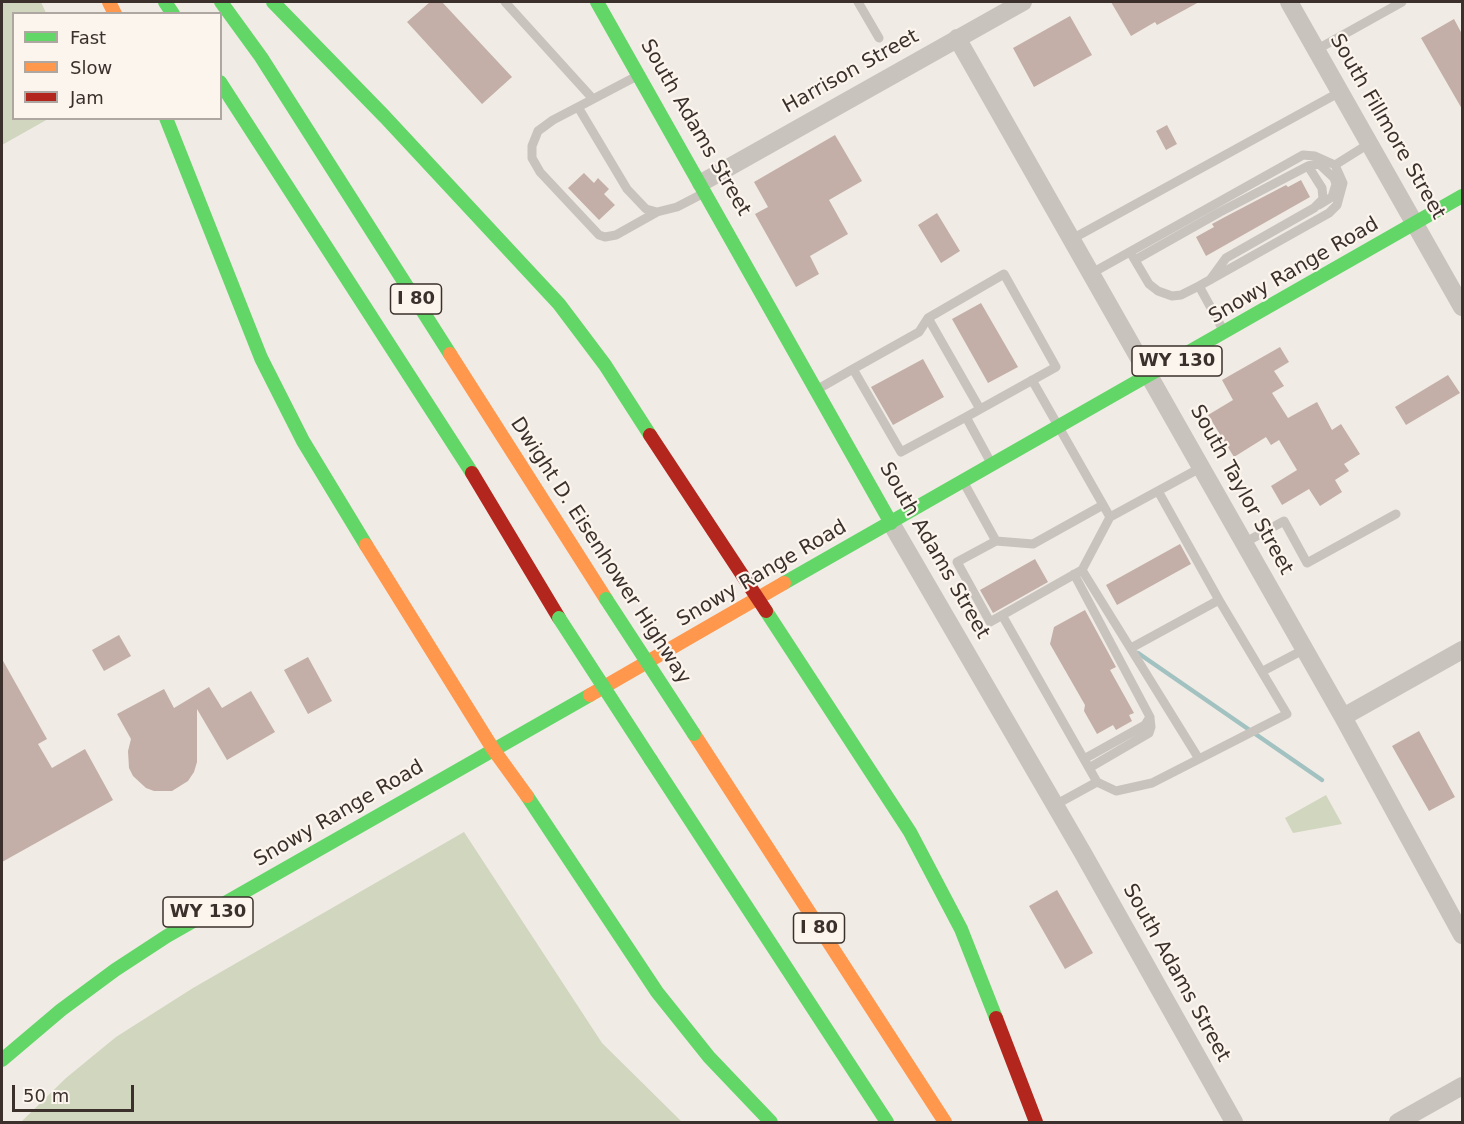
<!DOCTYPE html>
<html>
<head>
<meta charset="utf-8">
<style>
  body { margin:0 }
  #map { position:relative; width:1464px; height:1124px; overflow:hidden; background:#f0ebe5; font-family:"DejaVu Sans",sans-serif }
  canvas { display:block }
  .frame { position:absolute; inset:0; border:3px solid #3b302b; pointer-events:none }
  .legend { position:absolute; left:12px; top:12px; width:210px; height:108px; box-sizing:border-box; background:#fbf5ee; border:2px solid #aea6a0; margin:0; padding:8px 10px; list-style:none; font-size:18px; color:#3b302b }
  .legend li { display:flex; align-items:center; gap:12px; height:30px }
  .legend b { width:30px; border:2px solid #aea6a0 }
  .scale { position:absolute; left:12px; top:1085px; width:122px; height:27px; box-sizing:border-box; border:3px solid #3b302b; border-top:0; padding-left:8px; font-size:18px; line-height:21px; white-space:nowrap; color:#3b302b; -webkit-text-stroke:4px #fbf5ee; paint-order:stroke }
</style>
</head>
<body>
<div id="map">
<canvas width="1464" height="1124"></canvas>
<div class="frame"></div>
<ul class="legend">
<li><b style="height:8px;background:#63d668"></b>Fast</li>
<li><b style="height:8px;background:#ff974d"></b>Slow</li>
<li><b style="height:8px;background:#b3261e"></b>Jam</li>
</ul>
<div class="scale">50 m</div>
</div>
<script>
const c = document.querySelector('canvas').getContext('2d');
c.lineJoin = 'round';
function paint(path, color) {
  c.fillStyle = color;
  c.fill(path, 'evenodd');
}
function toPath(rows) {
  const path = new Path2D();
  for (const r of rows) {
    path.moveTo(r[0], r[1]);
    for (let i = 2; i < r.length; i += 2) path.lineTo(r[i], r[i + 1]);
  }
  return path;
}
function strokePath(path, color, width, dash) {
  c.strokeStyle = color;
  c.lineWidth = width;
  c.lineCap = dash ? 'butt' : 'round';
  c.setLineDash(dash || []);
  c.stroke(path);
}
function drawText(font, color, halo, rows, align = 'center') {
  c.font = font + ' "DejaVu Sans",sans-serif';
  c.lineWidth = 4.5;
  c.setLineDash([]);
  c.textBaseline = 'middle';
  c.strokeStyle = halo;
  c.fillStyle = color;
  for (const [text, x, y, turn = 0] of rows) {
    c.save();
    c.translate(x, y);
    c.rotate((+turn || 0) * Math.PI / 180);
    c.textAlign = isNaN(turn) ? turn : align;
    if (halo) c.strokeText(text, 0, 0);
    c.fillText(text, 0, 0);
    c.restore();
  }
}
paint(toPath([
  [2,2,41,2,46,13,14,14,14,118,48,119,2,145],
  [1326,795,1342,824,1293,833,1285,818],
  [464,832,602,1043,682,1122,22,1121,66,1078,116,1037,193,988]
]), '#d1d6bf');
strokePath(toPath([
  [1138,653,1322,780]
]), '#a1c2c1', 4.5);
paint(toPath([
  [430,2,442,2,512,77,482,104,407,22],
  [1111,2,1199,2,1157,25,1155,22,1131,36],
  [1070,16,1092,55,1034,87,1013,48],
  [1454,19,1462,34,1462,109,1421,38],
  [1167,125,1177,144,1166,150,1156,131],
  [835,135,862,181,829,200,848,234,810,256,819,274,796,287,755,214,768,207,754,182],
  [584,173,594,183,598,178,609,189,604,194,615,205,599,220,568,188],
  [1301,180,1310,197,1206,256,1196,237,1214,227,1212,224,1223,218,1286,185,1288,187],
  [937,213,960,251,941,263,918,225],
  [981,303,1018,367,988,383,952,319],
  [1280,347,1289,362,1274,371,1284,386,1272,393,1288,418,1317,402,1332,430,1341,424,1360,454,1344,464,1349,471,1335,480,1342,492,1320,506,1309,489,1282,505,1271,486,1297,470,1279,440,1271,445,1266,437,1234,457,1208,415,1233,400,1222,380],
  [923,359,944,397,893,425,871,387],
  [1448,375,1460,393,1406,425,1395,407],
  [1180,544,1191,564,1117,605,1106,585],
  [1035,559,1048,582,993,613,980,590],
  [1085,610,1116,667,1110,670,1134,713,1129,715,1132,721,1116,730,1113,725,1097,734,1084,711,1085,705,1050,644,1054,627],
  [119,635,131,656,104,671,92,650],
  [308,657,332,701,308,714,284,670],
  [2,659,47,739,38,744,52,768,85,749,113,800,2,862],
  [209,687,222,708,251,691,275,732,227,760,197,709,197,762,194,772,188,781,172,791,154,791,146,788,133,776,129,768,128,751,131,739,117,714,164,689,174,708],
  [1419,731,1455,797,1429,811,1392,746],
  [1057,890,1093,953,1065,969,1029,906]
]), '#c3afa7');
strokePath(toPath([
  [505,2,593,99],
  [858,2,879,38],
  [1316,50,1402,2],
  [637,76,578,107,627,189,646,209,657,212,677,207,704,193],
  [578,107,553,120,538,131,532,146,532,158,540,172,599,235,605,237,616,235,657,212],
  [1308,166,1319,164,1334,178,1336,184,1332,197,1319,205],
  [1072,239,1340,92],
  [1133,257,1149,284,1158,291,1172,296,1181,295,1199,286],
  [1135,260,1220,212,1308,166,1322,188,1323,199,1314,208,1226,258,1210,280],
  [1092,273,1303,155,1315,156,1335,165,1370,143],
  [928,318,980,409],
  [1222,328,1199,286,1329,213,1337,205,1343,183,1335,165],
  [853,369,919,332,928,318,1004,274,1056,367,966,417],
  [1032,380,1110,517,1202,467],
  [818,389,853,369,901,452,966,417,990,461],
  [964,483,996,541],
  [1103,505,1033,544,996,541,957,562,990,622,1082,570,1110,517],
  [1244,543,1284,521,1307,563,1396,514],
  [1082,570,1199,759],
  [1074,574,1150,717,1145,725,1084,759],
  [1002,615,1097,782,1116,791,1152,783,1287,714,1219,600],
  [1131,648,1219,600,1158,491],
  [1263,671,1305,649],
  [1089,768,1149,733,1151,727,1150,718],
  [1055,805,1097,782]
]), '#c9c3be', 9);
strokePath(toPath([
  [1289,2,1462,307],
  [957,38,1343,717,1462,935],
  [701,183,1023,2],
  [891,523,1084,855,1234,1122],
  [1343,717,1462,650],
  [1398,1122,1462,1086]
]), '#c9c3be', 18);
strokePath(toPath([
  [165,2,173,14],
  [221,2,261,57,450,354],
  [273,2,385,117,559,304,605,365,650,435],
  [597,2,891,523],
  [220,82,472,473],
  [166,118,261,358,303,441,366,545],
  [784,583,1462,196],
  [766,611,910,832,961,929,996,1018],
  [651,760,887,1122],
  [527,796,657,992,709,1057,771,1122],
  [2,1060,61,1010,115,970,167,936,590,695]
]), '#63d668', 14);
strokePath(toPath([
  [109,2,115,14],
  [450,354,606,599],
  [366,545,493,749,527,796],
  [590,695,784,583],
  [694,734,945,1122]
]), '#ff974d', 14);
strokePath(toPath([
  [650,435,766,611],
  [472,473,559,618],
  [996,1018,1036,1122]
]), '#b3261e', 14);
strokePath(toPath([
  [606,599,694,734],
  [559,618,651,760]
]), '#63d668', 14);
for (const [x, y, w] of [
  [416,299,51],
  [1177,361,90],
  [208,912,90],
  [819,928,51]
]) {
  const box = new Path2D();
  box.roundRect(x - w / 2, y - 15, w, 30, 4.5);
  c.fillStyle = '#fbf5ee';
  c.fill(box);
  strokePath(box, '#3b302b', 1.5);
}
drawText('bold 18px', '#3b302b', null, [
  ["I 80",416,299],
  ["WY 130",1177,361],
  ["WY 130",208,912],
  ["I 80",819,928]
]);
drawText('20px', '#3b302b', '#fbf5ee', [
  ["Harrison Street",851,72,-29],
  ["South Fillmore Street",1387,127,60],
  ["South Adams Street",695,128,60],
  ["Snowy Range Road",1294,271,-30],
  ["South Taylor Street",1241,490,61],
  ["Dwight D. Eisenhower Highway",600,551,57],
  ["South Adams Street",934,551,60],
  ["Snowy Range Road",762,574,-30],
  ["Snowy Range Road",339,814,-30],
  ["South Adams Street",1176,973,61]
]);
</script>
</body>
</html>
